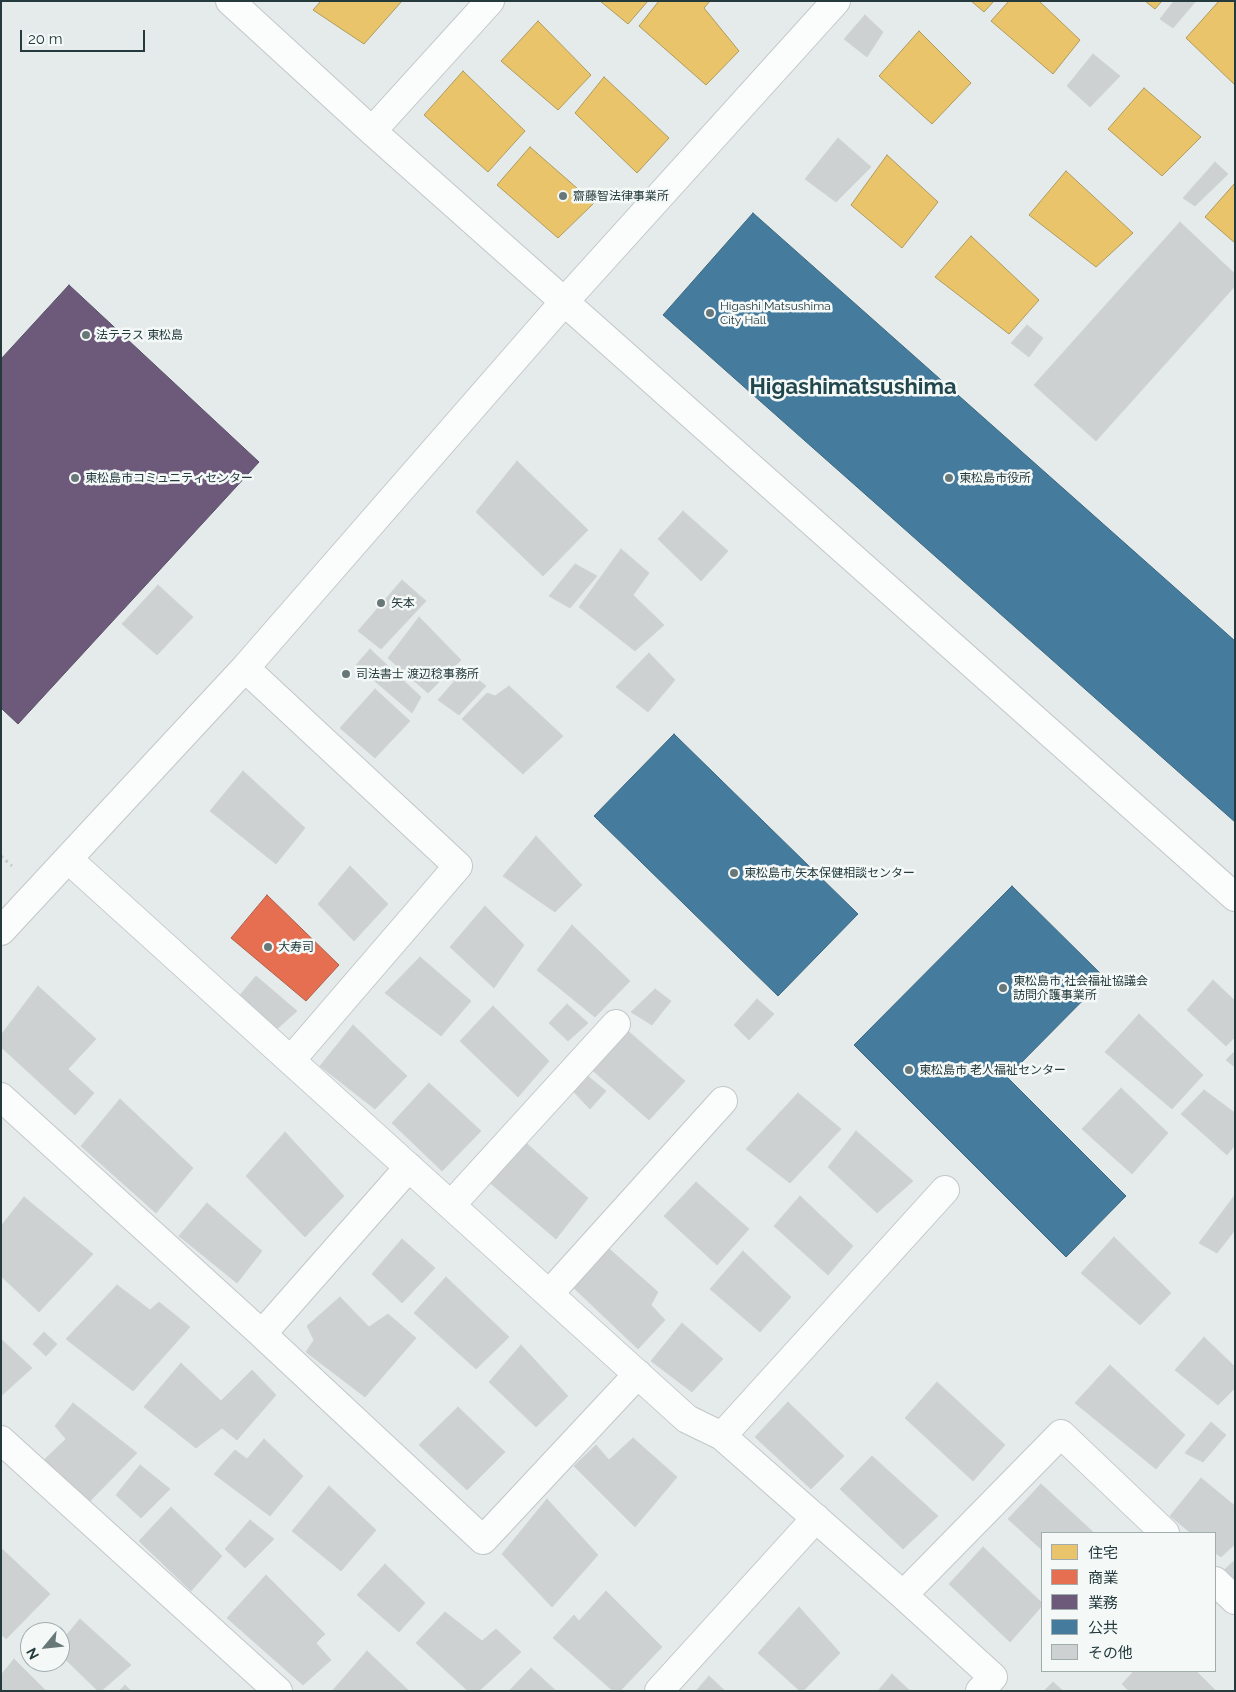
<!DOCTYPE html>
<html>
<head>
<meta charset="utf-8">
<style>
  body { margin:0 }
  #map { position:relative; width:1236px; height:1692px; overflow:hidden; background:#e5eaea; font-family:Raleway,"Noto Sans JP",sans-serif }
  canvas { display:block }
  .frame { position:absolute; inset:0; border:2px solid #243a3c; pointer-events:none }
  .legend { position:absolute; left:1041px; top:1532px; width:175px; height:140px; box-sizing:border-box; background:#f4f9f8; border:1px solid #a1adad; margin:0; padding:6px 9px; list-style:none; font-size:15px; color:#243a3c }
  .legend li { display:flex; align-items:center; gap:10px; height:25px }
  .legend b { width:25px; border:1px solid #a1adad }
  .north { position:absolute; left:20px; top:1622px; width:50px; height:50px; box-sizing:border-box; background:#f4f9f8; border:1px solid #a1adad; border-radius:50%; rotate:242deg; font-size:14px; font-weight:700; line-height:20px; text-align:center; color:#243a3c }
  .north::after { content:''; display:block; margin:auto; width:18px; height:22px; background:#687879; clip-path:polygon(50% 0,100% 100%,50% 72%,0 100%) }
  .scale { position:absolute; left:20px; top:30px; width:125px; height:22px; box-sizing:border-box; border:2px solid #243a3c; border-top:0; padding-left:6px; font-size:15px; line-height:18px; white-space:nowrap; color:#243a3c; -webkit-text-stroke:4px #f4f9f8; paint-order:stroke }
</style>
</head>
<body>
<div id="map">
<canvas width="1236" height="1692"></canvas>
<div class="frame"></div>
<ul class="legend">
<li><b style="height:14px;background:#e9c46a"></b>住宅</li>
<li><b style="height:14px;background:#e76f51"></b>商業</li>
<li><b style="height:14px;background:#6d597a"></b>業務</li>
<li><b style="height:14px;background:#457b9d"></b>公共</li>
<li><b style="height:14px;background:#cdd1d1"></b>その他</li>
</ul>
<div class="north">N</div>
<div class="scale">20 m</div>
</div>
<script>
const c = document.querySelector('canvas').getContext('2d');
c.lineJoin = 'round';
function paint(path, color) {
  c.fillStyle = color;
  c.fill(path, 'evenodd');
}
function toPath(rows) {
  const path = new Path2D();
  for (const r of rows) {
    path.moveTo(r[0], r[1]);
    for (let i = 2; i < r.length; i += 2) path.lineTo(r[i], r[i + 1]);
  }
  return path;
}
function strokePath(path, color, width, dash) {
  c.strokeStyle = color;
  c.lineWidth = width;
  c.lineCap = dash ? 'butt' : 'round';
  c.setLineDash(dash || []);
  c.stroke(path);
}
function drawText(font, color, halo, rows, align = 'center') {
  c.font = font + ' Raleway,"Noto Sans JP",sans-serif';
  c.lineWidth = 5;
  c.setLineDash([]);
  c.textBaseline = 'middle';
  c.strokeStyle = halo;
  c.fillStyle = color;
  for (const [text, x, y, turn = 0] of rows) {
    c.save();
    c.translate(x, y);
    c.rotate((+turn || 0) * Math.PI / 180);
    c.textAlign = isNaN(turn) ? turn : align;
    if (halo) c.strokeText(text, 0, 0);
    c.fillText(text, 0, 0);
    c.restore();
  }
}
const homes = toPath([
  [321,1,402,1,364,44,313,10,321,1],
  [600,1,648,1,628,24,600,1],
  [659,1,710,1,704,8,739,51,706,85,639,26,659,1],
  [971,1,994,1,984,12,971,1],
  [1009,1,1039,1,1080,40,1053,74,991,21,1009,1],
  [1145,1,1162,1,1155,9,1145,1],
  [1219,1,1235,1,1235,85,1186,38,1219,1],
  [538,21,591,75,558,110,501,61,538,21],
  [919,31,971,83,932,124,879,76,919,31],
  [463,71,525,131,488,172,424,115,463,71],
  [604,77,669,138,637,173,575,113,604,77],
  [1144,88,1201,137,1162,176,1108,129,1144,88],
  [530,147,594,203,558,238,497,185,530,147],
  [887,155,938,202,902,248,851,205,887,155],
  [1066,171,1133,233,1096,267,1029,215,1066,171],
  [1235,183,1235,243,1205,217,1235,183],
  [971,236,1039,300,1009,334,935,277,971,236]
]);
paint(homes, '#e9c46a');
strokePath(homes, '#ae9b5c', 1);
const shops = toPath([
  [267,895,339,965,306,1001,231,938,267,895]
]);
paint(shops, '#e76f51');
strokePath(shops, '#ac5f4b', 1);
const offices = toPath([
  [69,285,259,462,18,724,1,708,1,359,69,285]
]);
paint(offices, '#6d597a');
strokePath(offices, '#575067', 1);
const public = toPath([
  [753,213,1235,641,1235,822,663,315,753,213],
  [674,734,858,914,778,996,594,816,674,734],
  [1012,886,1105,978,1007,1077,1126,1196,1066,1257,854,1045,1012,886]
]);
paint(public, '#457b9d');
strokePath(public, '#3b6880', 1);
const building = toPath([
  [1174,1,1196,1,1173,28,1160,19,1174,1],
  [865,15,883,32,867,57,844,39,865,15],
  [1093,54,1120,76,1090,107,1067,86,1093,54],
  [838,138,871,167,836,202,805,179,838,138],
  [1215,162,1228,174,1195,206,1183,198,1215,162],
  [1180,222,1235,274,1235,286,1096,441,1034,385,1180,222],
  [1027,325,1043,338,1029,357,1011,343,1027,325],
  [517,461,588,530,543,576,476,512,517,461],
  [683,511,728,551,701,581,658,539,683,511],
  [621,549,649,573,633,595,664,625,635,651,579,607,621,549],
  [575,564,597,576,570,608,549,596,575,564],
  [402,580,426,601,381,649,358,631,402,580],
  [158,585,193,617,157,655,122,624,158,585],
  [419,617,461,660,428,693,388,658,419,617],
  [370,649,421,697,412,713,356,665,370,649],
  [649,653,675,680,648,712,616,687,649,653],
  [465,669,486,686,459,715,438,700,465,669],
  [509,686,563,736,523,774,462,719,487,693,495,696,509,686],
  [375,689,410,721,375,758,340,728,375,689],
  [243,771,305,828,276,864,210,811,243,771],
  [536,836,582,885,555,912,503,876,536,836],
  [350,866,388,904,354,941,318,904,350,866],
  [485,906,524,945,494,988,450,947,485,906],
  [572,925,630,981,595,1017,537,970,572,925],
  [420,957,471,1001,441,1036,385,993,420,957],
  [256,976,297,1011,277,1029,240,995,256,976],
  [1213,980,1235,1001,1235,1037,1226,1046,1187,1010,1213,980],
  [38,986,96,1039,68,1069,94,1093,75,1115,1,1047,1,1035,38,986],
  [655,989,671,1001,652,1025,631,1012,655,989],
  [757,999,774,1014,749,1040,734,1025,757,999],
  [567,1004,588,1023,568,1041,549,1023,567,1004],
  [493,1006,549,1061,518,1097,460,1041,493,1006],
  [1139,1014,1203,1075,1172,1109,1105,1052,1139,1014],
  [353,1025,407,1076,375,1109,320,1066,353,1025],
  [628,1031,685,1081,649,1120,590,1068,628,1031],
  [1235,1051,1235,1067,1226,1060,1235,1051],
  [584,1073,606,1091,590,1109,569,1087,584,1073],
  [429,1083,481,1131,442,1171,392,1123,429,1083],
  [1121,1088,1168,1133,1132,1174,1082,1129,1121,1088],
  [1204,1090,1235,1113,1235,1145,1227,1155,1181,1114,1204,1090],
  [798,1093,841,1129,790,1183,746,1149,798,1093],
  [120,1099,193,1168,156,1213,81,1146,120,1099],
  [856,1131,913,1181,877,1213,828,1167,856,1131],
  [285,1132,344,1196,305,1237,246,1176,285,1132],
  [525,1142,588,1198,556,1239,489,1182,525,1142],
  [696,1182,749,1229,717,1265,664,1216,696,1182],
  [1235,1195,1235,1230,1217,1253,1199,1243,1235,1195],
  [800,1196,853,1246,828,1275,774,1226,800,1196],
  [24,1197,93,1254,39,1312,1,1276,1,1226,24,1197],
  [207,1203,262,1251,237,1283,179,1236,207,1203],
  [1114,1237,1171,1293,1140,1325,1081,1273,1114,1237],
  [402,1239,435,1268,402,1303,372,1274,402,1239],
  [607,1247,658,1292,651,1305,665,1320,638,1349,574,1288,607,1247],
  [743,1251,791,1297,760,1332,710,1289,743,1251],
  [446,1277,509,1337,476,1369,414,1313,446,1277],
  [117,1285,150,1310,159,1302,190,1327,133,1391,66,1339,117,1285],
  [340,1297,369,1327,388,1314,416,1338,365,1397,306,1352,314,1340,307,1326,340,1297],
  [682,1323,723,1359,692,1392,651,1361,682,1323],
  [44,1332,57,1344,46,1356,33,1344,44,1332],
  [1204,1337,1235,1367,1235,1388,1218,1405,1175,1370,1204,1337],
  [1,1339,32,1368,1,1396,1,1339],
  [521,1345,568,1396,536,1427,489,1382,521,1345],
  [181,1363,221,1401,252,1370,276,1395,237,1440,222,1428,196,1448,144,1407,181,1363],
  [1110,1365,1185,1435,1156,1469,1075,1403,1110,1365],
  [937,1382,1005,1445,973,1481,905,1418,937,1382],
  [788,1402,844,1456,811,1489,755,1437,788,1402],
  [73,1403,137,1453,89,1502,43,1461,66,1439,55,1426,73,1403],
  [458,1407,505,1452,467,1490,419,1445,458,1407],
  [1211,1422,1226,1435,1203,1462,1185,1453,1211,1422],
  [633,1438,677,1477,635,1527,574,1466,596,1445,609,1460,633,1438],
  [264,1439,303,1476,270,1516,214,1474,235,1450,247,1459,264,1439],
  [872,1456,938,1516,903,1549,840,1489,872,1456],
  [140,1465,170,1489,141,1518,116,1495,140,1465],
  [1201,1478,1235,1506,1235,1544,1221,1557,1215,1553,1215,1533,1191,1533,1170,1516,1201,1478],
  [1041,1484,1094,1533,1042,1533,1042,1550,1008,1519,1041,1484],
  [329,1486,376,1530,341,1571,292,1531,329,1486],
  [547,1499,598,1555,552,1607,502,1554,547,1499],
  [171,1507,222,1556,191,1591,139,1541,171,1507],
  [250,1520,274,1539,245,1568,225,1549,250,1520],
  [983,1547,1042,1603,1042,1606,1010,1642,949,1584,983,1547],
  [1,1548,50,1594,6,1639,1,1634,1,1548],
  [1235,1560,1235,1582,1223,1571,1235,1560],
  [385,1564,425,1603,399,1632,357,1595,385,1564],
  [266,1575,325,1634,316,1643,331,1660,303,1685,227,1618,266,1575],
  [606,1591,662,1647,620,1691,613,1691,553,1638,574,1615,579,1621,606,1591],
  [799,1607,840,1653,803,1691,800,1691,758,1653,799,1607],
  [445,1612,482,1641,496,1629,521,1652,479,1691,468,1691,416,1643,445,1612],
  [80,1619,131,1665,101,1691,98,1691,60,1654,60,1643,80,1619],
  [367,1651,409,1691,333,1690,367,1651],
  [14,1659,46,1691,1,1691,1,1675,14,1659],
  [531,1668,556,1691,509,1691,531,1668],
  [1134,1671,1196,1671,1216,1691,1129,1691,1122,1684,1134,1671],
  [892,1674,910,1691,878,1691,892,1674],
  [709,1676,725,1691,696,1691,709,1676],
  [1053,1682,1063,1691,1044,1691,1053,1682],
  [125,1685,131,1691,119,1691,125,1685]
]);
paint(building, '#cdd1d1');
strokePath(building, '#ced3d3', 1);
const minor = toPath([
  [230,1,372,131,1235,897],
  [372,131,490,1],
  [245,668,458,866,291,1060],
  [68,859,687,1419,722,1436,945,1190],
  [1,931,245,668,564,302,836,1],
  [1,1097,262,1334],
  [409,1167,262,1334,483,1540,638,1374],
  [451,1205,616,1024],
  [549,1294,723,1101],
  [722,1436,903,1595,993,1677,980,1691],
  [1,1440,278,1691],
  [1215,1581,1235,1600],
  [903,1595,1061,1434,1165,1533],
  [659,1691,816,1518]
]);
strokePath(minor, '#c2c7c7', 30);
strokePath(toPath([
  [1,856,12,866]
]), '#c2caca', 3, [2.5, 4]);
strokePath(minor, '#fbfcfc', 28);
for (const [x, y, r, color] of [
  [563,196,5,"#687879"],
  [710,313,5,"#687879"],
  [86,335,5,"#687879"],
  [75,478,5,"#687879"],
  [949,478,5,"#687879"],
  [381,603,5,"#687879"],
  [346,674,5,"#687879"],
  [734,873,5,"#687879"],
  [268,947,5,"#687879"],
  [1003,988,5,"#687879"],
  [909,1070,5,"#687879"]
]) {
  const dot = new Path2D();
  dot.arc(x, y, r, 0, 2 * Math.PI);
  c.fillStyle = color;
  c.fill(dot);
  strokePath(dot, '#f4f9f8', 2);
}
drawText('12px', '#243a3c', '#f4f9f8', [
  ["齋藤智法律事業所",573,196],
  ["Higashi Matsushima",720,306],
  ["City Hall",720,320],
  ["法テラス 東松島",96,335],
  ["東松島市コミュニティセンター",85,478],
  ["東松島市役所",959,478],
  ["矢本",391,603],
  ["司法書士 渡辺稔事務所",356,674],
  ["東松島市 矢本保健相談センター",744,873],
  ["大寿司",278,947],
  ["東松島市 社会福祉協議会",1013,981],
  ["訪問介護事業所",1013,995],
  ["東松島市 老人福祉センター",919,1070]
], 'left');
drawText('bold 22px', '#21474d', '#f4f9f8', [
  ["Higashimatsushima",853,387]
]);
</script>
</body>
</html>
